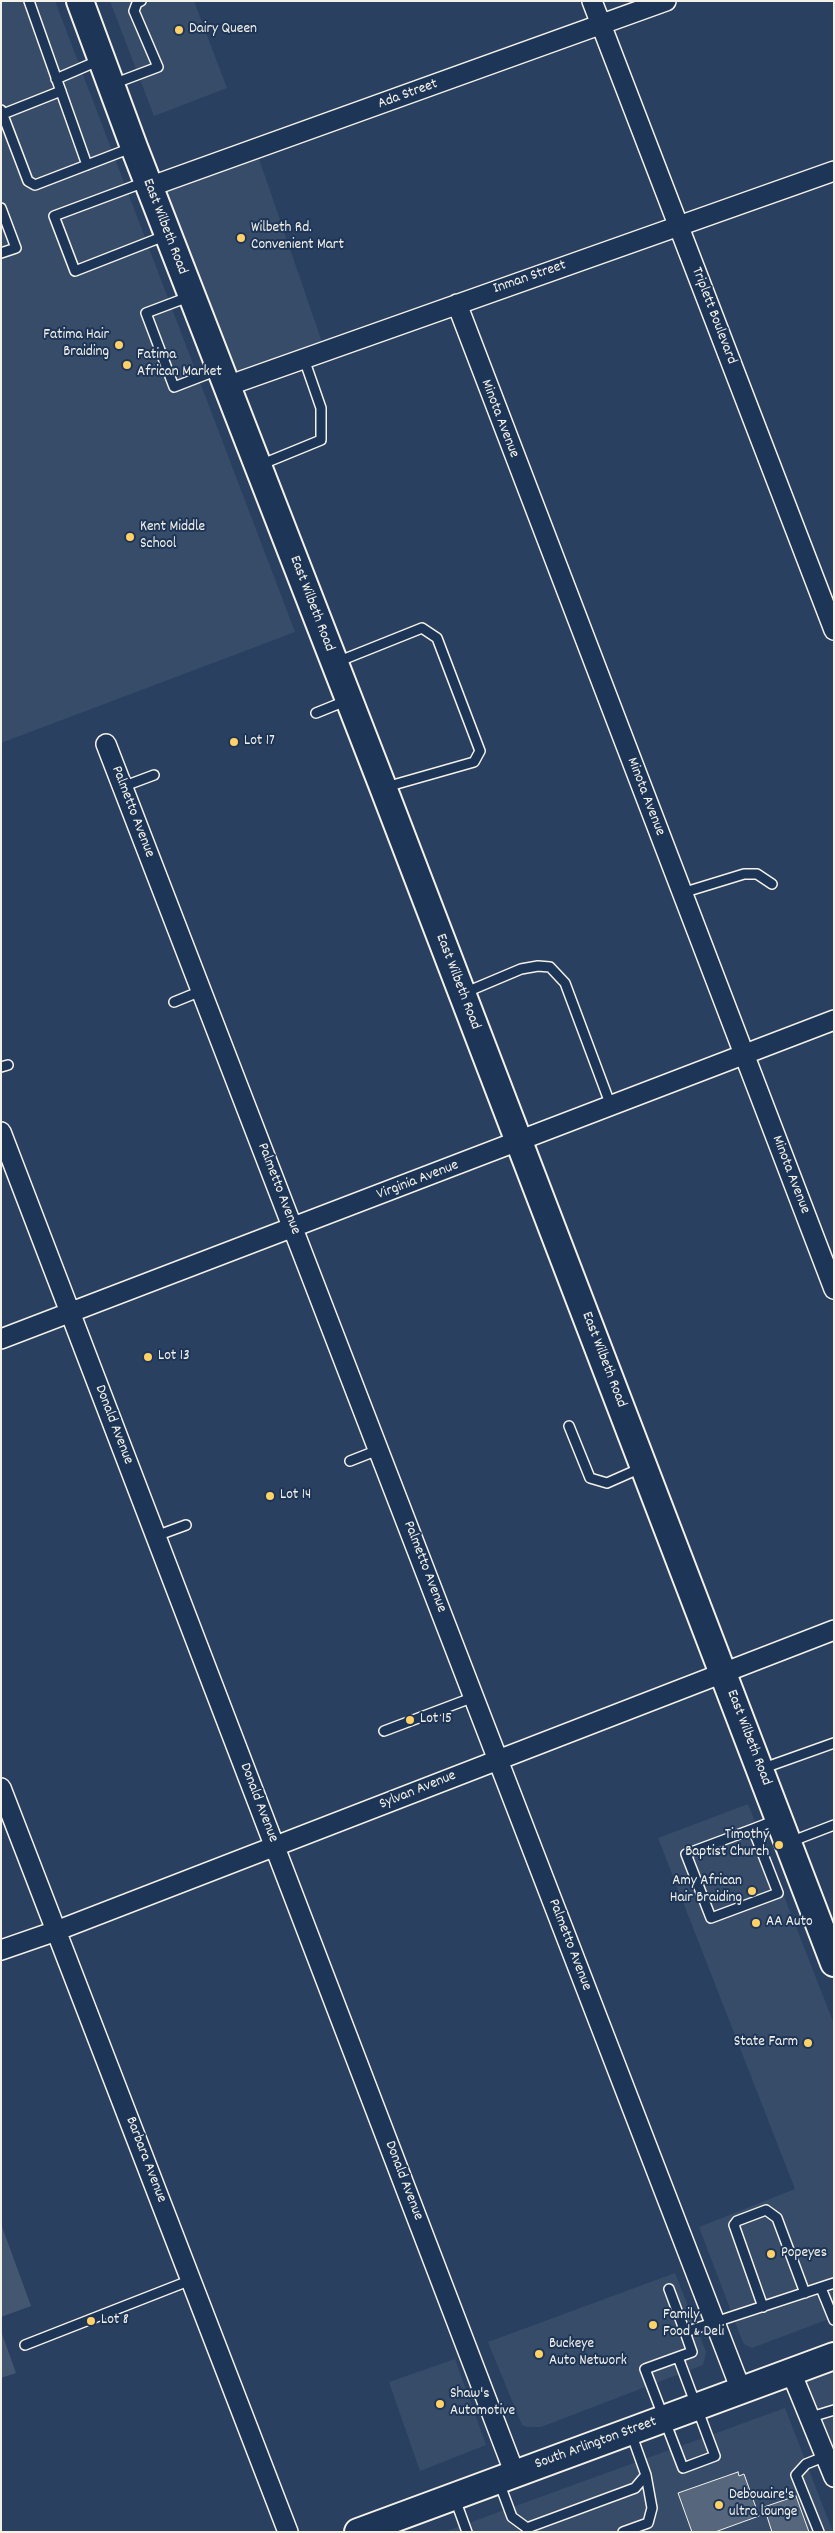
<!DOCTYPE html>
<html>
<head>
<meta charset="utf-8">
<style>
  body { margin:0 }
  #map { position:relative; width:835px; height:2533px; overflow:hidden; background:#2a4060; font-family:Dekko,sans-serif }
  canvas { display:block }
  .frame { position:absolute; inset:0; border:2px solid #f4f1e8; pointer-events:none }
</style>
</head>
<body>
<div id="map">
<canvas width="835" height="2533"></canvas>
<div class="frame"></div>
</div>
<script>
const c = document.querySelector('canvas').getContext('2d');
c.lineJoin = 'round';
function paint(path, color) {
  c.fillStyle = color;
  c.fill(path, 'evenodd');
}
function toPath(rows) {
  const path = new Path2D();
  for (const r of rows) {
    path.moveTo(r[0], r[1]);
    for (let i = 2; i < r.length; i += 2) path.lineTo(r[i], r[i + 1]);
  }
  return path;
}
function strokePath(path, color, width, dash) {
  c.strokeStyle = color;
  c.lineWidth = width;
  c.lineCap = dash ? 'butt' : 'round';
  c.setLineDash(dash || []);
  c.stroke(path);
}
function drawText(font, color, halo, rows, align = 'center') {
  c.font = font + ' Dekko,sans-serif';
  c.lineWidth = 4;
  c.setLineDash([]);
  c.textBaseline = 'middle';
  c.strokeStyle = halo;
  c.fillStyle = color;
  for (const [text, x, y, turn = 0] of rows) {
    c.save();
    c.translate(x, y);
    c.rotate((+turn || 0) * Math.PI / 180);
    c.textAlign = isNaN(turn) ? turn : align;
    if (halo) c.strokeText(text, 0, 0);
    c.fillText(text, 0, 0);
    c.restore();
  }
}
paint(toPath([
  [1,1,55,1,295,632,1,743],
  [110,1,194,1,227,88,154,116],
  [256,150,325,351,227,386,149,187],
  [748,1804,834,2024,834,2317,752,2348,744,2344,742,2340,699,2227,795,2189,658,1838],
  [675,2273,706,2352,703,2365,541,2427,527,2427,522,2425,488,2342],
  [834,2356,834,2477,791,2372],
  [455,2359,486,2445,420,2471,389,2382],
  [785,2408,833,2532,444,2532]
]), '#374c69');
paint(toPath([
  [1,2224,31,2306,1,2317],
  [1,2331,16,2373,1,2378]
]), '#445771');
const building = toPath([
  [738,2472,739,2476,744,2474,759,2516,715,2532,692,2532,678,2493,738,2472],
  [796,2496,809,2532,772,2532,764,2507,796,2496]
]);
paint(building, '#56677d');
strokePath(building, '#f4f1e8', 1);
const lane = toPath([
  [29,1,87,165],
  [56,79,100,60],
  [113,84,158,67,134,11,137,3,141,1],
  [1,110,28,181,35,185,131,148],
  [3,114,61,91],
  [145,182,54,216,75,271,167,235],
  [1,208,16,248,1,253],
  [191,296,146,313,174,387,218,370],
  [260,465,321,440,321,408,304,359],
  [337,662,422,628,437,638,480,751,474,762,386,787],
  [316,713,348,700],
  [122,787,154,775],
  [682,893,744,874,757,874,772,884],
  [464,993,521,969,538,966,550,967,565,983,611,1106],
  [174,1002,201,991],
  [1,1067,8,1065],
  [569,1426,590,1478,607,1483,641,1468],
  [350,1461,378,1450],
  [156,1536,186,1525],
  [384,1731,474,1697],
  [761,1769,834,1743],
  [753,1829,778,1893,711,1918,686,1854,753,1829,776,1820],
  [790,1842,834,1825],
  [821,2288,834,2320],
  [669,2289,685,2332],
  [763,2307,734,2225,737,2221,766,2210,777,2218,805,2293],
  [25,2345,191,2280],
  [678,2357,715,2456,683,2468,645,2369,678,2357,692,2352,685,2332,834,2283],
  [811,2417,834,2410],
  [499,2482,512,2517,527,2528,635,2488,646,2475,631,2433],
  [455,2499,467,2532],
  [623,2532,648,2523,652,2508,646,2475],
  [819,2532,796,2475,806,2464,826,2456]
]);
const street = toPath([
  [592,1,834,630],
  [149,187,666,1],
  [457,304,834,1289],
  [227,386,834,171],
  [106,744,741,2390],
  [1,1132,515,2474],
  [1,1339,834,1020],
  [1,1788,288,2532],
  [1,1950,56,1931,834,1630],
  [791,2372,834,2477]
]);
const secondary = toPath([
  [80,1,134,147,383,787,834,1963],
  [358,2532,834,2356]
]);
strokePath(lane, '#f4f1e8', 12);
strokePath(street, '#f4f1e8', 22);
strokePath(secondary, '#f4f1e8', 30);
strokePath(lane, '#1d3557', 9);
strokePath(street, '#1d3557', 19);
strokePath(secondary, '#1d3557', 26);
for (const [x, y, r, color] of [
  [179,30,5,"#ffd166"],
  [241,238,5,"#ffd166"],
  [119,345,5,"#ffd166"],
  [127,365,5,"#ffd166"],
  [130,537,5,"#ffd166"],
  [234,742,5,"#ffd166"],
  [148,1357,5,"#ffd166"],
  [270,1496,5,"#ffd166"],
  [410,1720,5,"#ffd166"],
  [779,1845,5,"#ffd166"],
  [752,1891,5,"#ffd166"],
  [756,1923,5,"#ffd166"],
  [808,2043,5,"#ffd166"],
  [771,2254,5,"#ffd166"],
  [91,2321,5,"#ffd166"],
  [653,2325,5,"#ffd166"],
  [539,2354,5,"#ffd166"],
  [440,2404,5,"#ffd166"],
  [719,2505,5,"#ffd166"]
]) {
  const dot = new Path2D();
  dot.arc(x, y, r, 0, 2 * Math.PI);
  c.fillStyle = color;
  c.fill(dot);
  strokePath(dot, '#1d3557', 2);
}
drawText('15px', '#f4f1e8', '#1d3557', [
  ["Dairy Queen",189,30],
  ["Wilbeth Rd.",251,229],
  ["Convenient Mart",251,246],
  ["Fatima Hair",109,336,"right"],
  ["Braiding",109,353,"right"],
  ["Fatima",137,356],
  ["African Market",137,373],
  ["Kent Middle",140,528],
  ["School",140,545],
  ["Lot 17",244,742],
  ["Lot 13",158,1357],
  ["Lot 14",280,1496],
  ["Lot 15",420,1720],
  ["Timothy",769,1836,"right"],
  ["Baptist Church",769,1853,"right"],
  ["Amy African",742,1882,"right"],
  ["Hair Braiding",742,1899,"right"],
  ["AA Auto",766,1923],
  ["State Farm",798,2043,"right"],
  ["Popeyes",781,2254],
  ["Family",663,2316],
  ["Food & Deli",663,2333],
  ["Lot 8",101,2321],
  ["Buckeye",549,2345],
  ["Auto Network",549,2362],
  ["Shaw's",450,2395],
  ["Automotive",450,2412],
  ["Debouaire's",729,2496],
  ["ultra lounge",729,2513]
], 'left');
drawText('15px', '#f4f1e8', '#1d3557', [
  ["Ada Street",408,95,-20],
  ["East Wilbeth Road",164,227,69],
  ["Inman Street",530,278,-19],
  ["Triplett Boulevard",713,316,69],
  ["Minota Avenue",499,419,69],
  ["East Wilbeth Road",311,604,69],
  ["Minota Avenue",645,797,69],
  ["Palmetto Avenue",132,812,69],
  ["East Wilbeth Road",457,982,69],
  ["Minota Avenue",790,1175,69],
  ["Virginia Avenue",418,1181,-21],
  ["Palmetto Avenue",278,1189,69],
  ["East Wilbeth Road",603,1360,69],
  ["Donald Avenue",113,1425,69],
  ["Palmetto Avenue",424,1567,69],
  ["East Wilbeth Road",748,1738,69],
  ["Sylvan Avenue",418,1791,-22],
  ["Donald Avenue",258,1803,69],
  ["Palmetto Avenue",569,1945,69],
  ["Barbara Avenue",145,2160,69],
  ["Donald Avenue",403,2181,69],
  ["South Arlington Street",596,2444,-20]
]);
</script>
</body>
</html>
